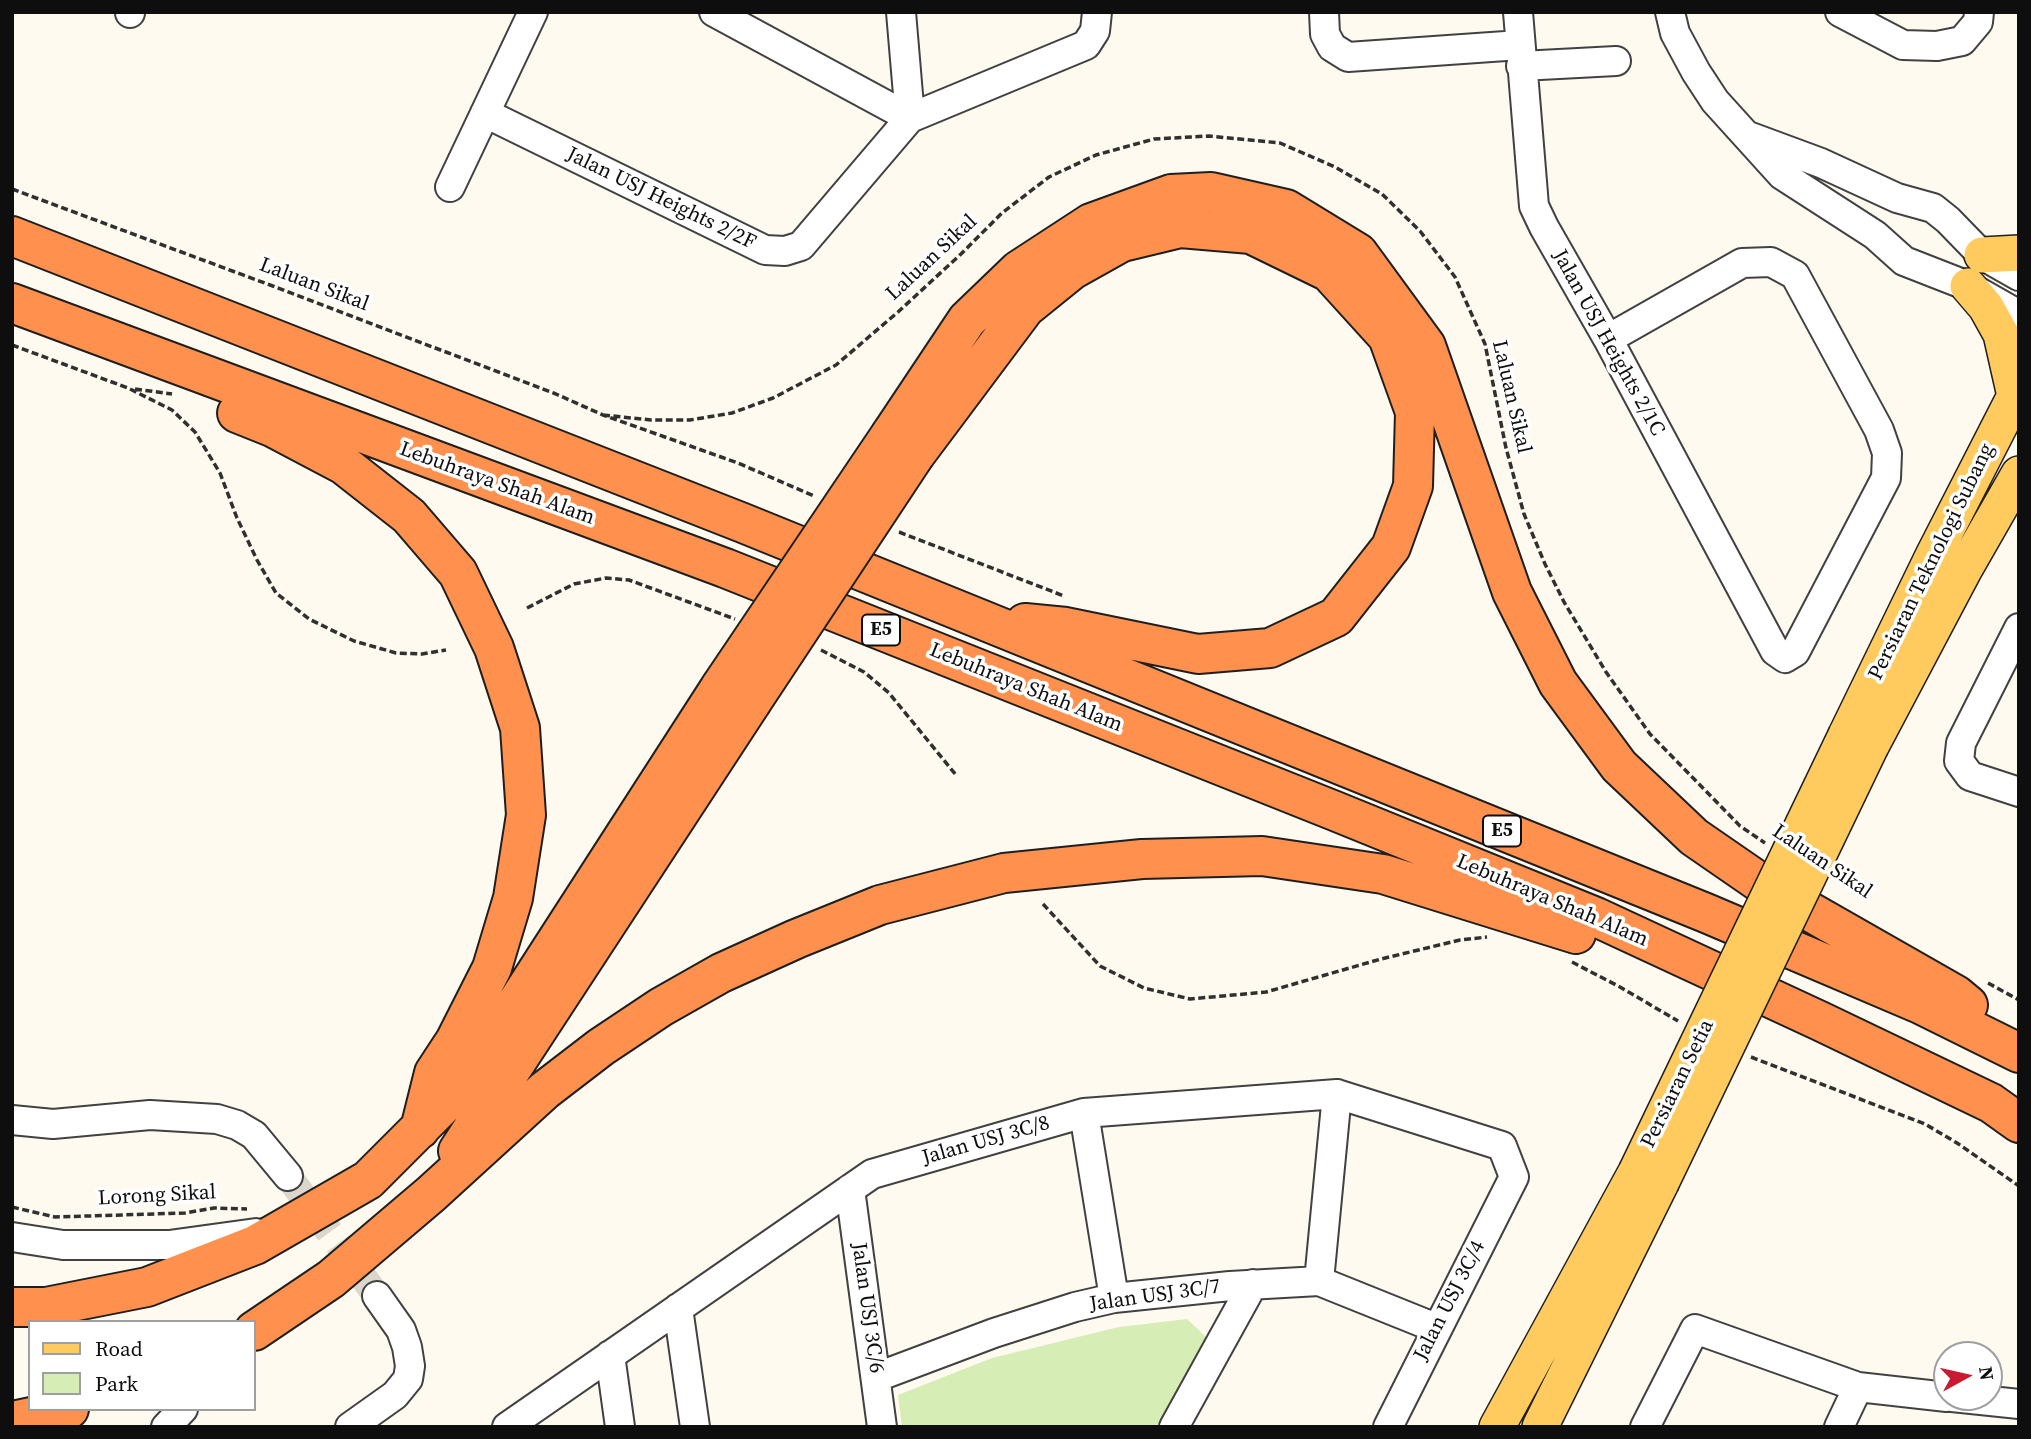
<!DOCTYPE html>
<html>
<head>
<meta charset="utf-8">
<style>
  body { margin:0 }
  #map { position:relative; width:2031px; height:1439px; overflow:hidden; background:#fffaef; font-family:"Source Serif 4",serif }
  canvas { display:block }
  .frame { position:absolute; inset:0; border:14px solid #0e0e0e; pointer-events:none }
  .legend { position:absolute; left:28px; top:1320px; width:228px; height:91px; box-sizing:border-box; background:#fff; border:2px solid #9f9f9f; margin:0; padding:9px 12px; list-style:none; font-size:21px; color:#0e0e0e }
  .legend li { display:flex; align-items:center; gap:14px; height:35px }
  .legend b { width:35px; border:2px solid #9f9f9f }
  .north { position:absolute; left:1933px; top:1341px; width:70px; height:70px; box-sizing:border-box; background:#fff; border:2px solid #9f9f9f; border-radius:50%; rotate:82deg; font-size:19px; font-weight:700; line-height:28px; text-align:center; color:#0e0e0e }
  .north::after { content:''; display:block; margin:auto; width:24px; height:32px; background:#ca1a31; clip-path:polygon(50% 0,100% 100%,50% 72%,0 100%) }
</style>
</head>
<body>
<div id="map">
<canvas width="2031" height="1439"></canvas>
<div class="frame"></div>
<ul class="legend">
<li><b style="height:9px;background:#ffcb5f"></b>Road</li>
<li><b style="height:19px;background:#d6edb5"></b>Park</li>
</ul>
<div class="north">N</div>
</div>
<script>
const c = document.querySelector('canvas').getContext('2d');
c.lineJoin = 'round';
function paint(path, color) {
  c.fillStyle = color;
  c.fill(path, 'evenodd');
}
function toPath(rows) {
  const path = new Path2D();
  for (const r of rows) {
    path.moveTo(r[0], r[1]);
    for (let i = 2; i < r.length; i += 2) path.lineTo(r[i], r[i + 1]);
  }
  return path;
}
function strokePath(path, color, width, dash) {
  c.strokeStyle = color;
  c.lineWidth = width;
  c.lineCap = dash ? 'butt' : 'round';
  c.setLineDash(dash || []);
  c.stroke(path);
}
function drawText(font, color, halo, rows, align = 'center') {
  c.font = font + ' "Source Serif 4",serif';
  c.lineWidth = 7;
  c.setLineDash([]);
  c.textBaseline = 'middle';
  c.strokeStyle = halo;
  c.fillStyle = color;
  for (const [text, x, y, turn = 0] of rows) {
    c.save();
    c.translate(x, y);
    c.rotate((+turn || 0) * Math.PI / 180);
    c.textAlign = isNaN(turn) ? turn : align;
    if (halo) c.strokeText(text, 0, 0);
    c.fillText(text, 0, 0);
    c.restore();
  }
}
paint(toPath([
  [1187,1319,1206,1337,1157,1427,902,1427,898,1395,992,1358,1119,1327]
]), '#d6edb5');
strokePath(toPath([
  [288,1176,377,1296]
]), '#dbd7cd', 28, [28, 14]);
const minor = toPath([
  [714,12,910,118],
  [901,12,910,118],
  [1324,12,1325,34,1332,47,1348,57,1520,45],
  [1518,12,1534,206,1544,227,1608,339,1775,651,1785,658,1795,652,1886,478,1887,453,1879,430,1795,275,1771,262,1742,263,1608,339],
  [1670,12,1675,33,1696,72,1715,101,1782,175,1875,235,1904,261,1968,286,2019,315],
  [1840,12,1903,45,1937,46,1962,41,1978,22,1979,12],
  [130,13,130,12],
  [1521,66,1616,61],
  [485,113,765,250,785,251,801,246,910,118,1086,45,1095,31,1097,12],
  [1748,136,1821,163,1897,198,1933,208,1948,220,1982,255,2019,276],
  [450,187,533,12],
  [2019,628,1961,743,1959,761,1970,776,2019,792],
  [1084,1113,1114,1298],
  [12,1120,53,1124,150,1115,217,1119,237,1125,254,1135,288,1176],
  [850,1189,882,1427],
  [12,1237,63,1245,169,1245,256,1233],
  [1319,1281,1337,1094],
  [678,1308,695,1427],
  [610,1355,620,1427],
  [877,1377,994,1333,1075,1307,1114,1298,1230,1286,1319,1281,1436,1328],
  [1952,1397,2019,1404],
  [166,1427,183,1409],
  [350,1427,395,1395,408,1379,410,1366,407,1347,401,1330,377,1296],
  [507,1427,872,1174,1084,1113,1337,1094,1502,1146,1514,1177,1388,1427],
  [1174,1427,1253,1284],
  [1645,1427,1695,1329,1858,1387,1947,1397],
  [1839,1427,1858,1387]
]);
const major = toPath([
  [1982,255,2019,253],
  [1968,286,1986,307,2001,334,2015,396],
  [1846,735,1933,556,2019,388],
  [1871,746,1964,570,2019,474],
  [1497,1427,1636,1172],
  [1540,1427,1661,1183]
]);
const highway = toPath([
  [12,236,743,523,1706,913,1920,1004,2019,1053],
  [12,303,725,568,1335,811,1596,917,1820,1021,1991,1103,2019,1123],
  [237,413,272,427,344,465,409,516,458,573,494,648,520,728,526,815,513,898,492,968,455,1041,434,1073,420,1129],
  [891,434,967,320,1019,270,1091,223,1171,194,1211,192,1286,209,1358,253,1426,346,1512,592,1558,683,1619,766,1694,837,1765,886,1956,995,1968,1005],
  [915,455,1025,308,1072,270,1122,242,1180,228,1251,234,1329,272,1388,337,1415,412,1413,486,1391,547,1336,617,1270,648,1198,654,1066,627,1025,623],
  [458,1151,751,703],
  [12,1307,46,1307,147,1287,255,1245,368,1180,465,1083,721,686],
  [254,1331,331,1279,431,1194,545,1090,601,1047,661,1007,721,973,796,939,880,905,1004,873,1142,859,1262,856,1383,874,1576,934],
  [12,1421,69,1409]
]);
strokePath(minor, '#414141', 32);
strokePath(major, '#1f1f1f', 38);
strokePath(highway, '#1f1f1f', 42);
strokePath(toPath([
  [12,189,270,285,556,394,603,415,738,463,814,496],
  [12,345,128,388,172,410,195,432,220,473,237,518,257,560,276,593,309,619,354,641,396,653,422,654,446,650],
  [135,389,172,394],
  [603,415,651,420,690,420,732,413,773,398,836,365,898,312,961,254,1002,213,1049,177,1096,155,1154,139,1209,136,1280,143,1335,167,1382,194,1420,231,1455,277,1485,344,1506,448,1524,514,1545,564,1564,602,1606,672,1650,734,1740,826,1765,843],
  [899,532,1064,596],
  [527,608,574,584,606,578,629,580,735,619],
  [821,650,864,672,889,693,956,775],
  [1043,904,1100,966,1144,988,1190,999,1266,992,1381,959,1460,940,1487,937],
  [1572,962,1620,987,1678,1021],
  [1988,983,2019,1000],
  [1751,1057,1925,1124,1957,1143,2019,1186],
  [12,1207,55,1217,185,1213,214,1208,247,1209]
]), '#303030', 3.5, [7, 3.5]);
strokePath(minor, '#fff', 28);
strokePath(major, '#ffcb5f', 35);
strokePath(highway, '#ff904d', 38);
const majorBridge = toPath([
  [1636,1172,1846,735],
  [1661,1183,1871,746]
]);
const highwayBridge = toPath([
  [721,686,891,434],
  [751,703,915,455]
]);
strokePath(majorBridge, '#1f1f1f', 38, []);
strokePath(highwayBridge, '#1f1f1f', 42, []);
strokePath(majorBridge, '#ffcb5f', 35);
strokePath(highwayBridge, '#ff904d', 38);
for (const [x, y, w] of [
  [881,630,38],
  [1502,831,38]
]) {
  const box = new Path2D();
  box.roundRect(x - w / 2, y - 15.5, w, 31, 5);
  c.fillStyle = '#fff';
  c.fill(box);
  strokePath(box, '#0e0e0e', 2);
}
drawText('bold 19px', '#0e0e0e', null, [
  ["E5",881,630],
  ["E5",1502,831]
]);
drawText('21px', '#0e0e0e', '#fff', [
  ["Jalan USJ Heights 2/2F",661,199,26],
  ["Laluan Sikal",932,258,-43],
  ["Laluan Sikal",314,285,21],
  ["Jalan USJ Heights 2/1C",1608,343,61],
  ["Laluan Sikal",1511,397,77],
  ["Lebuhraya Shah Alam",497,484,20],
  ["Persiaran Teknologi Subang",1932,562,-64],
  ["Lebuhraya Shah Alam",1026,688,22],
  ["Laluan Sikal",1822,862,34],
  ["Lebuhraya Shah Alam",1552,901,23],
  ["Persiaran Setia",1678,1084,-64],
  ["Jalan USJ 3C/8",986,1141,-16],
  ["Lorong Sikal",157,1196,-3],
  ["Jalan USJ 3C/7",1155,1296,-8],
  ["Jalan USJ 3C/4",1450,1301,-63],
  ["Jalan USJ 3C/6",867,1308,82]
]);
</script>
</body>
</html>
